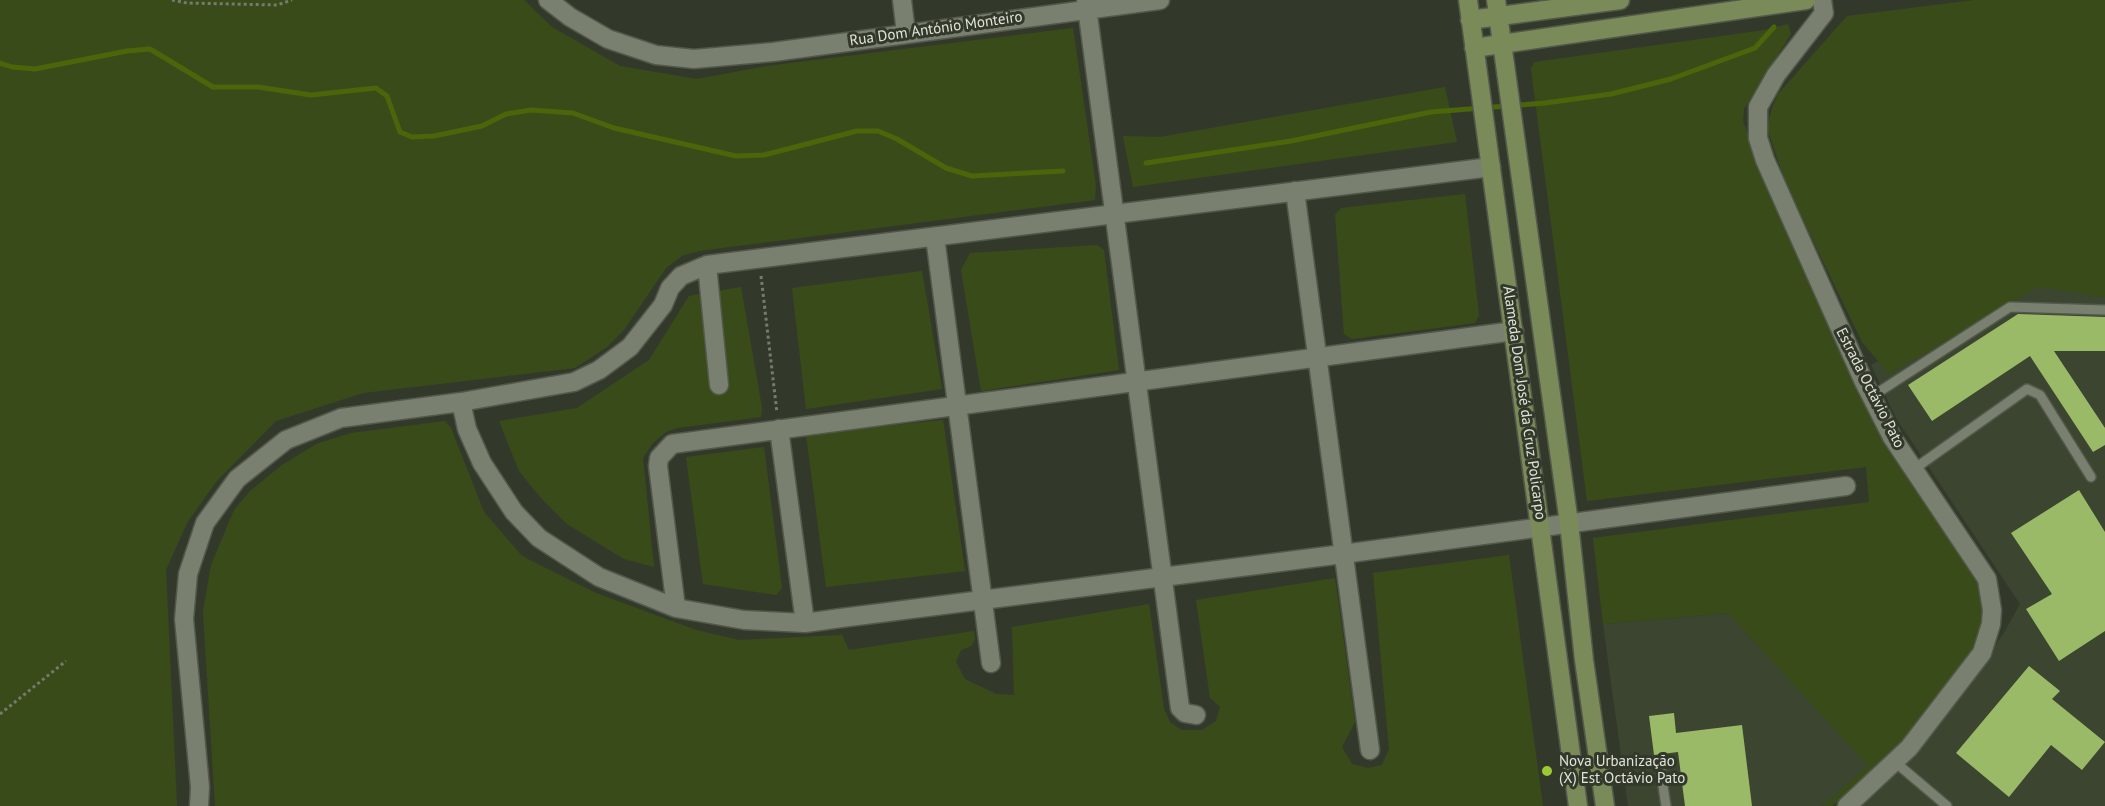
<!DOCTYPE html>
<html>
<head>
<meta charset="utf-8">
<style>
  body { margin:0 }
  canvas { display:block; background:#33392a }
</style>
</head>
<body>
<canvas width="2105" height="806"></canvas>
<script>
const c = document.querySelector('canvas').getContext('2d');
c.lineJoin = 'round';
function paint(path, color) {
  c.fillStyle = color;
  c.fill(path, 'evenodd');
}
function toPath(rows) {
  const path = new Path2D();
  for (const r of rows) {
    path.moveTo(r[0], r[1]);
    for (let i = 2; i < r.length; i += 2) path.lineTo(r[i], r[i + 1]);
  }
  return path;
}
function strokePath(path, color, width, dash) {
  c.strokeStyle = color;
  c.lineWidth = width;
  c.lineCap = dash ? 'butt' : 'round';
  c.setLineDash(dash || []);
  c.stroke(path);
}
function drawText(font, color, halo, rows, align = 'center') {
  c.font = font + ' "PT Sans",sans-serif';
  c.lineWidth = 6;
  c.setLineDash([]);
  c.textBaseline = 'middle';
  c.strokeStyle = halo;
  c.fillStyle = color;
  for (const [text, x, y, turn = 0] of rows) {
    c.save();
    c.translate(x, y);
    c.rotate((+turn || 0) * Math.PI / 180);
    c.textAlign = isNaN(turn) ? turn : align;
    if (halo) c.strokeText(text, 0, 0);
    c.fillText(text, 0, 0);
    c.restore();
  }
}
paint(toPath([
  [2039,276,2105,286,2105,806,1862,806,1917,751,2004,633,2020,604,1896,418,1871,365],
  [1728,613,1869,766,1822,806,1628,806,1603,624]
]), '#3c452f');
paint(toPath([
  [0,0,524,0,552,27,620,66,697,79,767,66,1073,28,1096,186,1095,200,699,251,682,256,666,268,624,330,607,347,575,368,363,393,276,421,216,482,187,523,166,570,177,806,0,806],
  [1974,0,2105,0,2105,297,2038,287,1889,374,1862,342,1787,187,1767,128,1772,108,1778,94,1847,16],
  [1788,24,1791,34,1744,109,1743,122,1862,397,1975,573,1980,589,1983,624,1981,641,1918,727,1885,762,1832,806,1822,806,1868,766,1728,613,1603,624,1593,538,1869,502,1866,467,1587,501,1531,69,1534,62,1765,30],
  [1445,87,1457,142,1133,187,1123,136,1160,137],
  [1465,194,1479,315,1475,323,1352,339,1344,334,1335,215,1341,208],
  [1097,245,1104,250,1119,370,981,391,961,270,970,253],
  [922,271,942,389,806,409,792,288],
  [741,287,762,408,761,417,677,428,666,432,653,443,643,458,654,567,624,559,567,524,541,498,519,471,499,421,577,408,649,360,689,296],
  [943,420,965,571,826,587,806,434],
  [445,421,451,428,484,512,522,556,596,593,696,630,739,640,842,635,849,650,974,631,975,639,971,646,961,650,956,662,965,679,996,694,1014,695,1012,627,1149,604,1164,709,1170,722,1181,730,1202,730,1216,721,1220,707,1210,698,1196,600,1335,578,1355,722,1342,747,1352,764,1368,768,1382,765,1389,749,1373,573,1509,555,1543,806,215,806,203,612,211,565,234,510,250,491,282,465,316,444,351,433],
  [764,447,782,588,776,595,703,584,686,457]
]), '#3a4b1a');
strokePath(toPath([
  [0,63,12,67,35,69,127,51,150,49,213,87,258,87,311,95,376,88,387,96,400,132,412,137,434,136,482,126,506,114,531,110,573,113,614,128,736,156,764,155,857,131,878,131,897,139,946,168,972,176,1063,171],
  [1146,163,1291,141,1431,112,1545,103,1611,94,1671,79,1755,48,1774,27]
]), '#4b650a', 5);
paint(toPath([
  [2018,314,2105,317,2105,351,2054,351,2105,428,2105,445,2093,452,2030,356,1932,421,1908,385],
  [2079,490,2105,532,2105,631,2059,661,2026,609,2052,594,2011,533],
  [2029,666,2060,691,2052,699,2105,742,2082,770,2051,745,2009,797,1956,753],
  [1674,713,1676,733,1742,725,1752,806,1685,806,1678,752,1654,755,1649,716]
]), '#9bba67');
const lane = toPath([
  [1871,397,2010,307,2105,310],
  [1914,469,2027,389,2040,395,2091,477],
  [1895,762,1947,806],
  [1660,766,1666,806]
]);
const street = toPath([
  [548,0,570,17,608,39,656,55,694,59,773,52,1160,0],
  [902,0,906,33],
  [1086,0,1180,708,1185,713,1196,715],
  [1822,0,1824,13,1776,75,1758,107,1758,138,1765,160,1864,382,1892,437,1987,579,1992,610,1991,624,1982,653,1909,748,1847,806],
  [1295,191,1370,750],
  [935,237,991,663],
  [707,265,719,385],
  [461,402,467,429,482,463,514,512,539,538,599,577,676,608,744,620,805,623,841,618,1343,554,1846,486],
  [779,429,805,623],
  [676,608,658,466,659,458,672,444,1514,331],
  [199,806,200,787,184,619,188,574,205,523,237,479,286,440,341,418,461,402,574,382,599,370,630,347,663,305,670,288,681,276,707,265,1491,167]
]);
const secondary = toPath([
  [1468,0,1578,806],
  [1496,0,1569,523,1584,660,1605,806],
  [1470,20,1620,0],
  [1474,48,1806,0]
]);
strokePath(lane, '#52584b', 12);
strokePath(street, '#52584b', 21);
strokePath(secondary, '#52584b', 21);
strokePath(toPath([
  [172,0,187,3,277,5,292,0],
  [761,276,777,413],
  [0,714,66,661]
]), '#757b6e', 3, [3, 3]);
strokePath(lane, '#79806f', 9);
strokePath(street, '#79806f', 18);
strokePath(secondary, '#7a8a58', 18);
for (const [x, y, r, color] of [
  [1547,771,6,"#9bcb33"]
]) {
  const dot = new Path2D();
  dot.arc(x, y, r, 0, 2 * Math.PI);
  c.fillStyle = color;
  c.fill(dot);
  strokePath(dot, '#33392a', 2);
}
drawText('15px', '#e0e4db', '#33392a', [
  ["Rua Dom António Monteiro",936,29,-8],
  ["Estrada Octávio Pato",1870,388,63],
  ["Alameda Dom José da Cruz Policarpo",1524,403,82]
]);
drawText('15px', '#e0e4db', '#33392a', [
  ["Nova Urbanização",1559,762],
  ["(X) Est Octávio Pato",1559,779]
], 'left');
</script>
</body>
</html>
